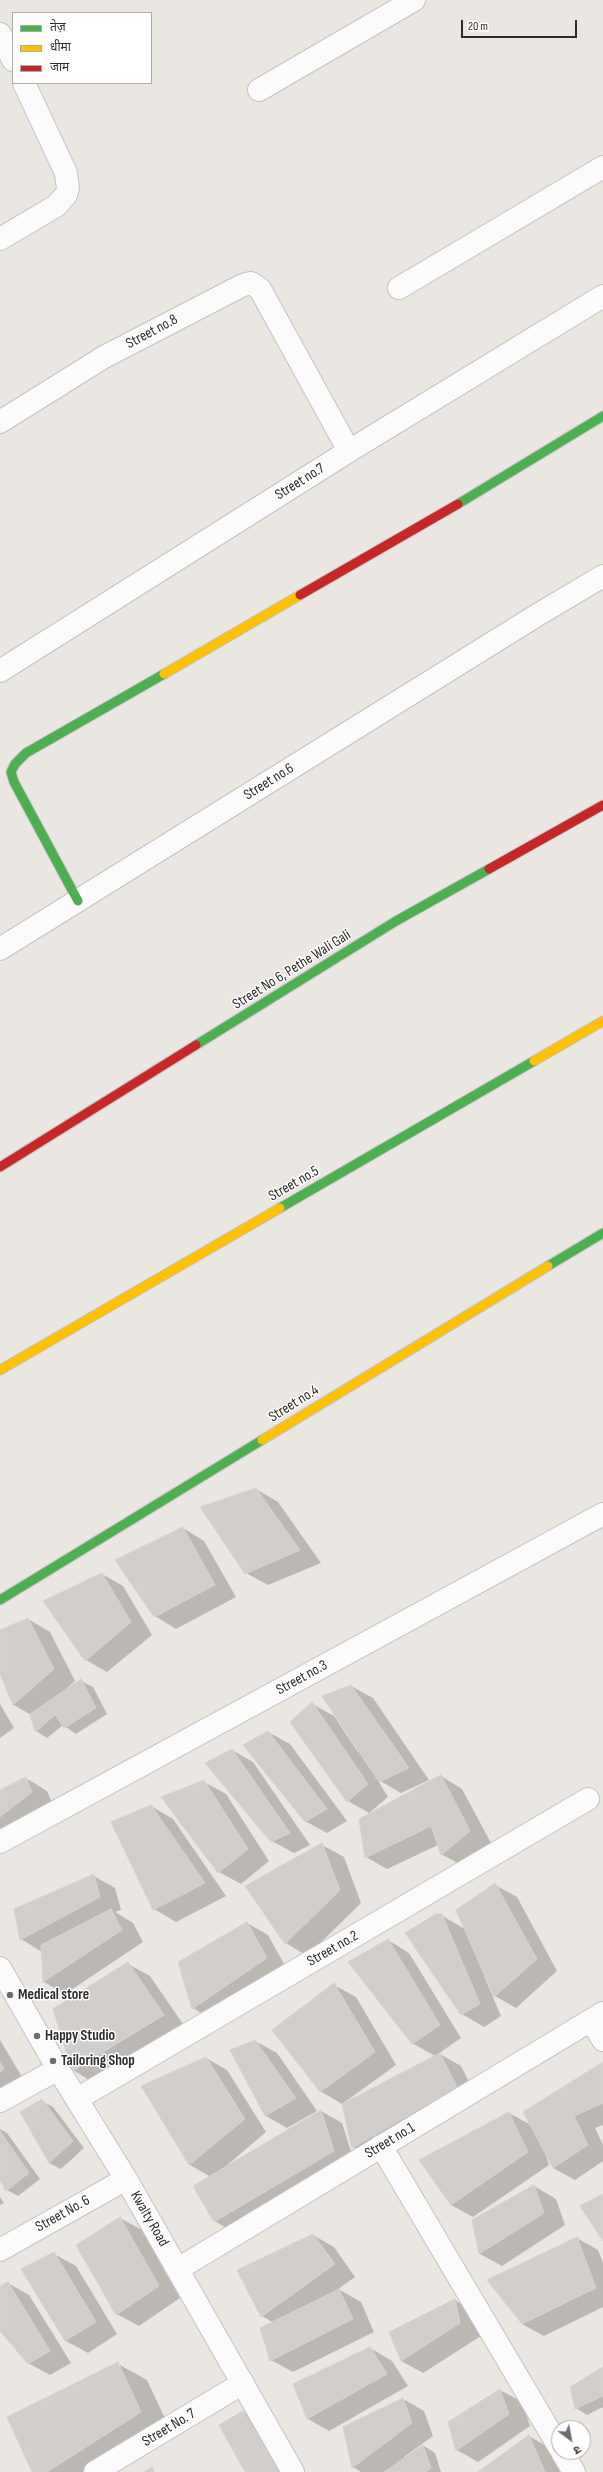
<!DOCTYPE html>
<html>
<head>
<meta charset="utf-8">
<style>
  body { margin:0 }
  #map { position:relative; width:603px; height:2472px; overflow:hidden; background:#eae6e2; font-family:"Sofia Sans Condensed","Noto Sans Devanagari",sans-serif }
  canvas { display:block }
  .legend { position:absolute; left:12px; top:12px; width:140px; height:72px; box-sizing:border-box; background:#fff; border:1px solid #ababab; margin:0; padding:5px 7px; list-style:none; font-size:12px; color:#2c2c2c }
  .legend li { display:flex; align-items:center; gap:8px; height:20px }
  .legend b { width:20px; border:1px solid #ababab }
  .north { position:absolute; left:551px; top:2420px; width:40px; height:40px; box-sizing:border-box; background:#fff; border:1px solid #ababab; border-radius:50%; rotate:148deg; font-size:11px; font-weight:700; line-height:16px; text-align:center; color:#2c2c2c }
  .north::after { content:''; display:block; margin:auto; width:14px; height:18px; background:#6e6d6c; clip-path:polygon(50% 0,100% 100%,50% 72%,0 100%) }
  .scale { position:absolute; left:461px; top:20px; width:116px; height:18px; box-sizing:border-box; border:2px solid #2c2c2c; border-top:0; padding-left:5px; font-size:12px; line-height:14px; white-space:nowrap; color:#2c2c2c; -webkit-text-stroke:3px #fff; paint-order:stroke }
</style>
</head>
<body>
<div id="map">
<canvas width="603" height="2472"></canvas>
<ul class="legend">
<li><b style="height:5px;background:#4caf50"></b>तेज़</li>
<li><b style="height:5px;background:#ffc107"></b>धीमा</li>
<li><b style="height:5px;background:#c62828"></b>जाम</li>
</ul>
<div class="north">उ</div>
<div class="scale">20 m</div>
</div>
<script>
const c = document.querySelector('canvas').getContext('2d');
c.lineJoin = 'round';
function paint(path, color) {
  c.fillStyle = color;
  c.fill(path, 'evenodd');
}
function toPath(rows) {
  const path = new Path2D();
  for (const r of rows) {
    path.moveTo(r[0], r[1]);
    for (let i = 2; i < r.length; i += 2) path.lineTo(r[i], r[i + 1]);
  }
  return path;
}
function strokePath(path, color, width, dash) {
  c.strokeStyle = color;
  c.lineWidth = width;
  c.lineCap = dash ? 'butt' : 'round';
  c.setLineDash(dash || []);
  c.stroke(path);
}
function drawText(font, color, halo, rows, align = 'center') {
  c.font = font + ' "Sofia Sans Condensed",sans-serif';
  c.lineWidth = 3;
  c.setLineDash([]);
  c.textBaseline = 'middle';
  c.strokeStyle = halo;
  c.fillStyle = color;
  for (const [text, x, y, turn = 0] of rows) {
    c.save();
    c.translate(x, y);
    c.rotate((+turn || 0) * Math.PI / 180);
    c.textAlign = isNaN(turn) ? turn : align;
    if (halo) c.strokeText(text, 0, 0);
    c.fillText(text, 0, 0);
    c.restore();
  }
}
paint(toPath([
  [256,1489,278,1502,321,1563,268,1585,246,1573],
  [183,1528,204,1541,236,1597,176,1629,155,1616],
  [102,1574,123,1586,152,1635,107,1672,86,1660],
  [28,1619,50,1632,75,1681,67,1688,81,1681,93,1687,107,1714,76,1734,63,1725,47,1738,36,1731,31,1715,14,1705,0,1671,0,1632],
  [351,1686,373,1698,429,1780,401,1793,377,1779,388,1797,369,1813,348,1801,292,1722,312,1704,334,1716,358,1752],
  [0,1704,14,1728,0,1738],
  [268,1732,290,1744,347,1821,327,1833,305,1821],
  [232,1750,253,1762,310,1845,294,1853,272,1841],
  [441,1776,462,1789,491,1843,463,1866,441,1854,438,1845,387,1869,366,1857],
  [26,1778,47,1791,53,1805,0,1847,0,1791],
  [204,1782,226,1794,269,1861,241,1884,219,1872],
  [151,1806,173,1819,226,1896,176,1922,154,1909,113,1822],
  [322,1845,344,1857,361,1903,307,1956,286,1943,246,1886],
  [94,1876,115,1888,121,1910,115,1912,133,1923,143,1942,65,1994,44,1982,42,1952,21,1939],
  [495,1885,517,1897,557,1971,516,2008,495,1996,486,1975,484,1976,501,2016,484,2027,462,2014,441,1915,465,1929],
  [247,1923,268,1935,288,1971,214,2021,193,2008,179,1963],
  [388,1940,409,1953,461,2038,435,2056,412,2043],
  [128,1964,150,1976,185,2027,94,2083,73,2070,54,2010],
  [334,1985,356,1997,396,2065,342,2104,320,2091],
  [0,2040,25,2082,0,2091],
  [255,2041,277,2053,317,2111,287,2128,266,2116,231,2051],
  [440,2054,461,2066,478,2099,374,2159,353,2147],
  [206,2058,227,2070,266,2132,219,2172,321,2111,342,2123,355,2164,236,2234,215,2221,211,2177,190,2165,142,2087],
  [603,2063,603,2125,595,2128,603,2145,603,2161,575,2180,553,2168,545,2152,549,2165,473,2217,451,2205,421,2160,509,2113,531,2125],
  [42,2101,53,2107,84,2148,61,2169,49,2163],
  [0,2129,7,2133,40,2179,18,2196,7,2190,0,2178],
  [534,2186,556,2199,565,2225,502,2266,480,2254,473,2221],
  [0,2197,4,2203,0,2205],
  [120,2218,142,2230,180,2298,139,2326,117,2314],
  [313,2235,334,2247,355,2277,338,2289,361,2302,374,2332,293,2372,271,2360,274,2323,262,2316,238,2270],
  [577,2238,598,2250,603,2263,603,2307,544,2336,522,2324],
  [54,2254,76,2266,117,2334,88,2353,66,2341,23,2269],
  [8,2283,29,2295,71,2363,50,2375,28,2363,0,2329,0,2288],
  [455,2300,476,2313,481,2336,423,2373,401,2361],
  [370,2348,392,2361,408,2386,329,2431,308,2419],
  [118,2364,147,2380,170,2429,102,2472,33,2472],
  [603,2368,603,2407,587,2415,576,2408],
  [500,2390,522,2402,530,2426,478,2462,457,2450,449,2422],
  [403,2399,424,2411,433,2436,404,2457,405,2459,424,2446,435,2453,441,2472,361,2472,353,2467],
  [243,2412,264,2424,293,2472,246,2472],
  [529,2436,551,2449,560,2472,479,2472]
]), '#0003');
const building = toPath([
  [256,1488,300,1550,245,1574,200,1507,256,1488],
  [183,1527,215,1585,154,1617,115,1560,183,1527],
  [102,1573,131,1622,85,1661,43,1601,102,1573],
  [28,1618,54,1669,13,1705,0,1674,0,1630,28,1618],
  [81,1679,96,1708,64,1728,55,1715,35,1732,30,1714,81,1679],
  [351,1685,409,1768,379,1782,322,1696,351,1685],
  [312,1702,368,1784,347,1802,290,1722,312,1702],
  [268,1731,327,1809,305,1822,243,1745,268,1731],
  [232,1749,290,1833,271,1842,205,1763,232,1749],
  [441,1775,470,1831,441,1855,431,1826,365,1858,359,1819,441,1775],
  [26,1777,32,1792,0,1817,0,1790,26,1777],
  [204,1780,248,1849,218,1873,161,1797,204,1780],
  [151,1805,205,1883,153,1910,111,1822,151,1805],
  [322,1843,340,1890,285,1944,245,1886,322,1843],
  [94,1874,100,1897,20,1940,14,1909,94,1874],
  [495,1883,537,1959,494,1997,456,1910,495,1883],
  [111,1909,122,1930,43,1982,41,1945,111,1909],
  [436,1914,442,1914,480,2004,461,2015,405,1933,436,1914],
  [247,1922,267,1958,192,2009,178,1962,247,1922],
  [388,1939,440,2025,412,2044,348,1962,388,1939],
  [128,1962,164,2015,72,2071,53,2009,128,1962],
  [334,1983,375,2052,320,2092,272,2030,334,1983],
  [255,2040,296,2098,265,2116,230,2050,255,2040],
  [440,2053,457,2087,352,2148,342,2104,440,2053],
  [206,2057,245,2119,189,2165,141,2086,206,2057],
  [0,2062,4,2069,0,2072,0,2062],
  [603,2062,603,2103,574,2116,588,2145,553,2168,523,2112,603,2062],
  [42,2099,73,2141,49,2163,20,2112,42,2099],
  [321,2110,334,2151,214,2222,193,2186,321,2110],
  [509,2112,528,2152,451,2205,419,2160,509,2112],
  [0,2131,29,2173,6,2191,0,2180,0,2131],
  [534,2185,544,2213,479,2254,472,2220,534,2185],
  [603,2194,603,2241,580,2206,603,2194],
  [120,2217,159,2286,116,2315,76,2245,120,2217],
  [313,2234,335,2264,261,2317,237,2270,313,2234],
  [577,2237,596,2288,522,2324,487,2280,577,2237],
  [54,2252,96,2322,65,2341,21,2269,54,2252],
  [8,2282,50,2351,28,2364,0,2331,0,2286,8,2282],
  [339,2289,353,2319,270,2361,260,2328,339,2289],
  [455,2299,460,2323,401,2361,389,2332,455,2299],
  [370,2347,387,2374,307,2419,293,2384,370,2347],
  [118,2362,141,2412,47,2472,32,2472,7,2417,118,2362],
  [603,2367,603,2396,575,2409,570,2387,603,2367],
  [500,2389,509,2414,456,2451,448,2422,500,2389],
  [403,2398,412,2423,352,2468,343,2427,403,2398],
  [243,2411,280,2472,245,2472,219,2425,243,2411],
  [529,2435,545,2472,478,2472,529,2435],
  [423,2445,431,2468,426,2472,384,2472,423,2445],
  [152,2467,154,2472,144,2472,152,2467]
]);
paint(building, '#d1cecb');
strokePath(building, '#d5d2ce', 1);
const street = toPath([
  [0,34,13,60],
  [259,90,414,0],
  [0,239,56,206,66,195,68,188,66,173,24,83],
  [399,288,603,167],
  [0,422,104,357,243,285,251,283,260,289,349,451],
  [0,671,349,451,603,296],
  [0,949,539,614,603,576],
  [0,1842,603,1514],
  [0,1968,58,2069,126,2179,293,2472],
  [591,2020,603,2040],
  [77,2099,588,1799],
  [0,2101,58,2069],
  [381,2146,559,2447],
  [0,2250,126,2179],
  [178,2269,603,2013],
  [562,2452,574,2472],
  [95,2472,243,2383]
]);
const fast = toPath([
  [458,504,603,416],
  [78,901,14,782,11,772,15,764,26,753,164,674],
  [196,1045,396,921,489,869],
  [280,1208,534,1061],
  [548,1266,603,1233],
  [0,1600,262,1440]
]);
const slow = toPath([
  [164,674,300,595],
  [534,1061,603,1021],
  [0,1370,280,1208],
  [262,1440,548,1266]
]);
const jam = toPath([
  [300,595,458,504],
  [489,869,603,805],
  [0,1167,196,1045]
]);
strokePath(street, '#c4c3c3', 24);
strokePath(fast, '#c4c3c3', 11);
strokePath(slow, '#c4c3c3', 11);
strokePath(jam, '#c4c3c3', 11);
strokePath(street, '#fcfbfb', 22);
strokePath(fast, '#4caf50', 9);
strokePath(slow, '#ffc107', 9);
strokePath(jam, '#c62828', 9);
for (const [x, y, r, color] of [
  [10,1995,4,"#6e6d6c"],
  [37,2036,4,"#6e6d6c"],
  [53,2061,4,"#6e6d6c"]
]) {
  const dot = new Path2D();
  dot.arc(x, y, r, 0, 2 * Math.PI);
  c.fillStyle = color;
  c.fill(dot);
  strokePath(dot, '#fff', 1.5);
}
drawText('15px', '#2c2c2c', '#fff', [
  ["Street no.8",152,332,-28],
  ["Street no.7",300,482,-32],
  ["Street no.6",269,782,-32],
  ["Street No 6, Pethe Wali Gali",292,970,-32],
  ["Street no.5",294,1184,-30],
  ["Street no.4",294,1404,-32],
  ["Street no.3",302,1678,-29],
  ["Street no.2",333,1949,-30],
  ["Street no.1",390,2141,-31],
  ["Street No. 6",63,2214,-29],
  ["Kwalty Road",149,2219,60],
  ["Street No. 7",169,2428,-31]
]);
drawText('bold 15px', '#2c2c2c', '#fff', [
  ["Medical store",18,1995],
  ["Happy Studio",45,2036],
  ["Tailoring Shop",61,2061]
], 'left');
</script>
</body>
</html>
